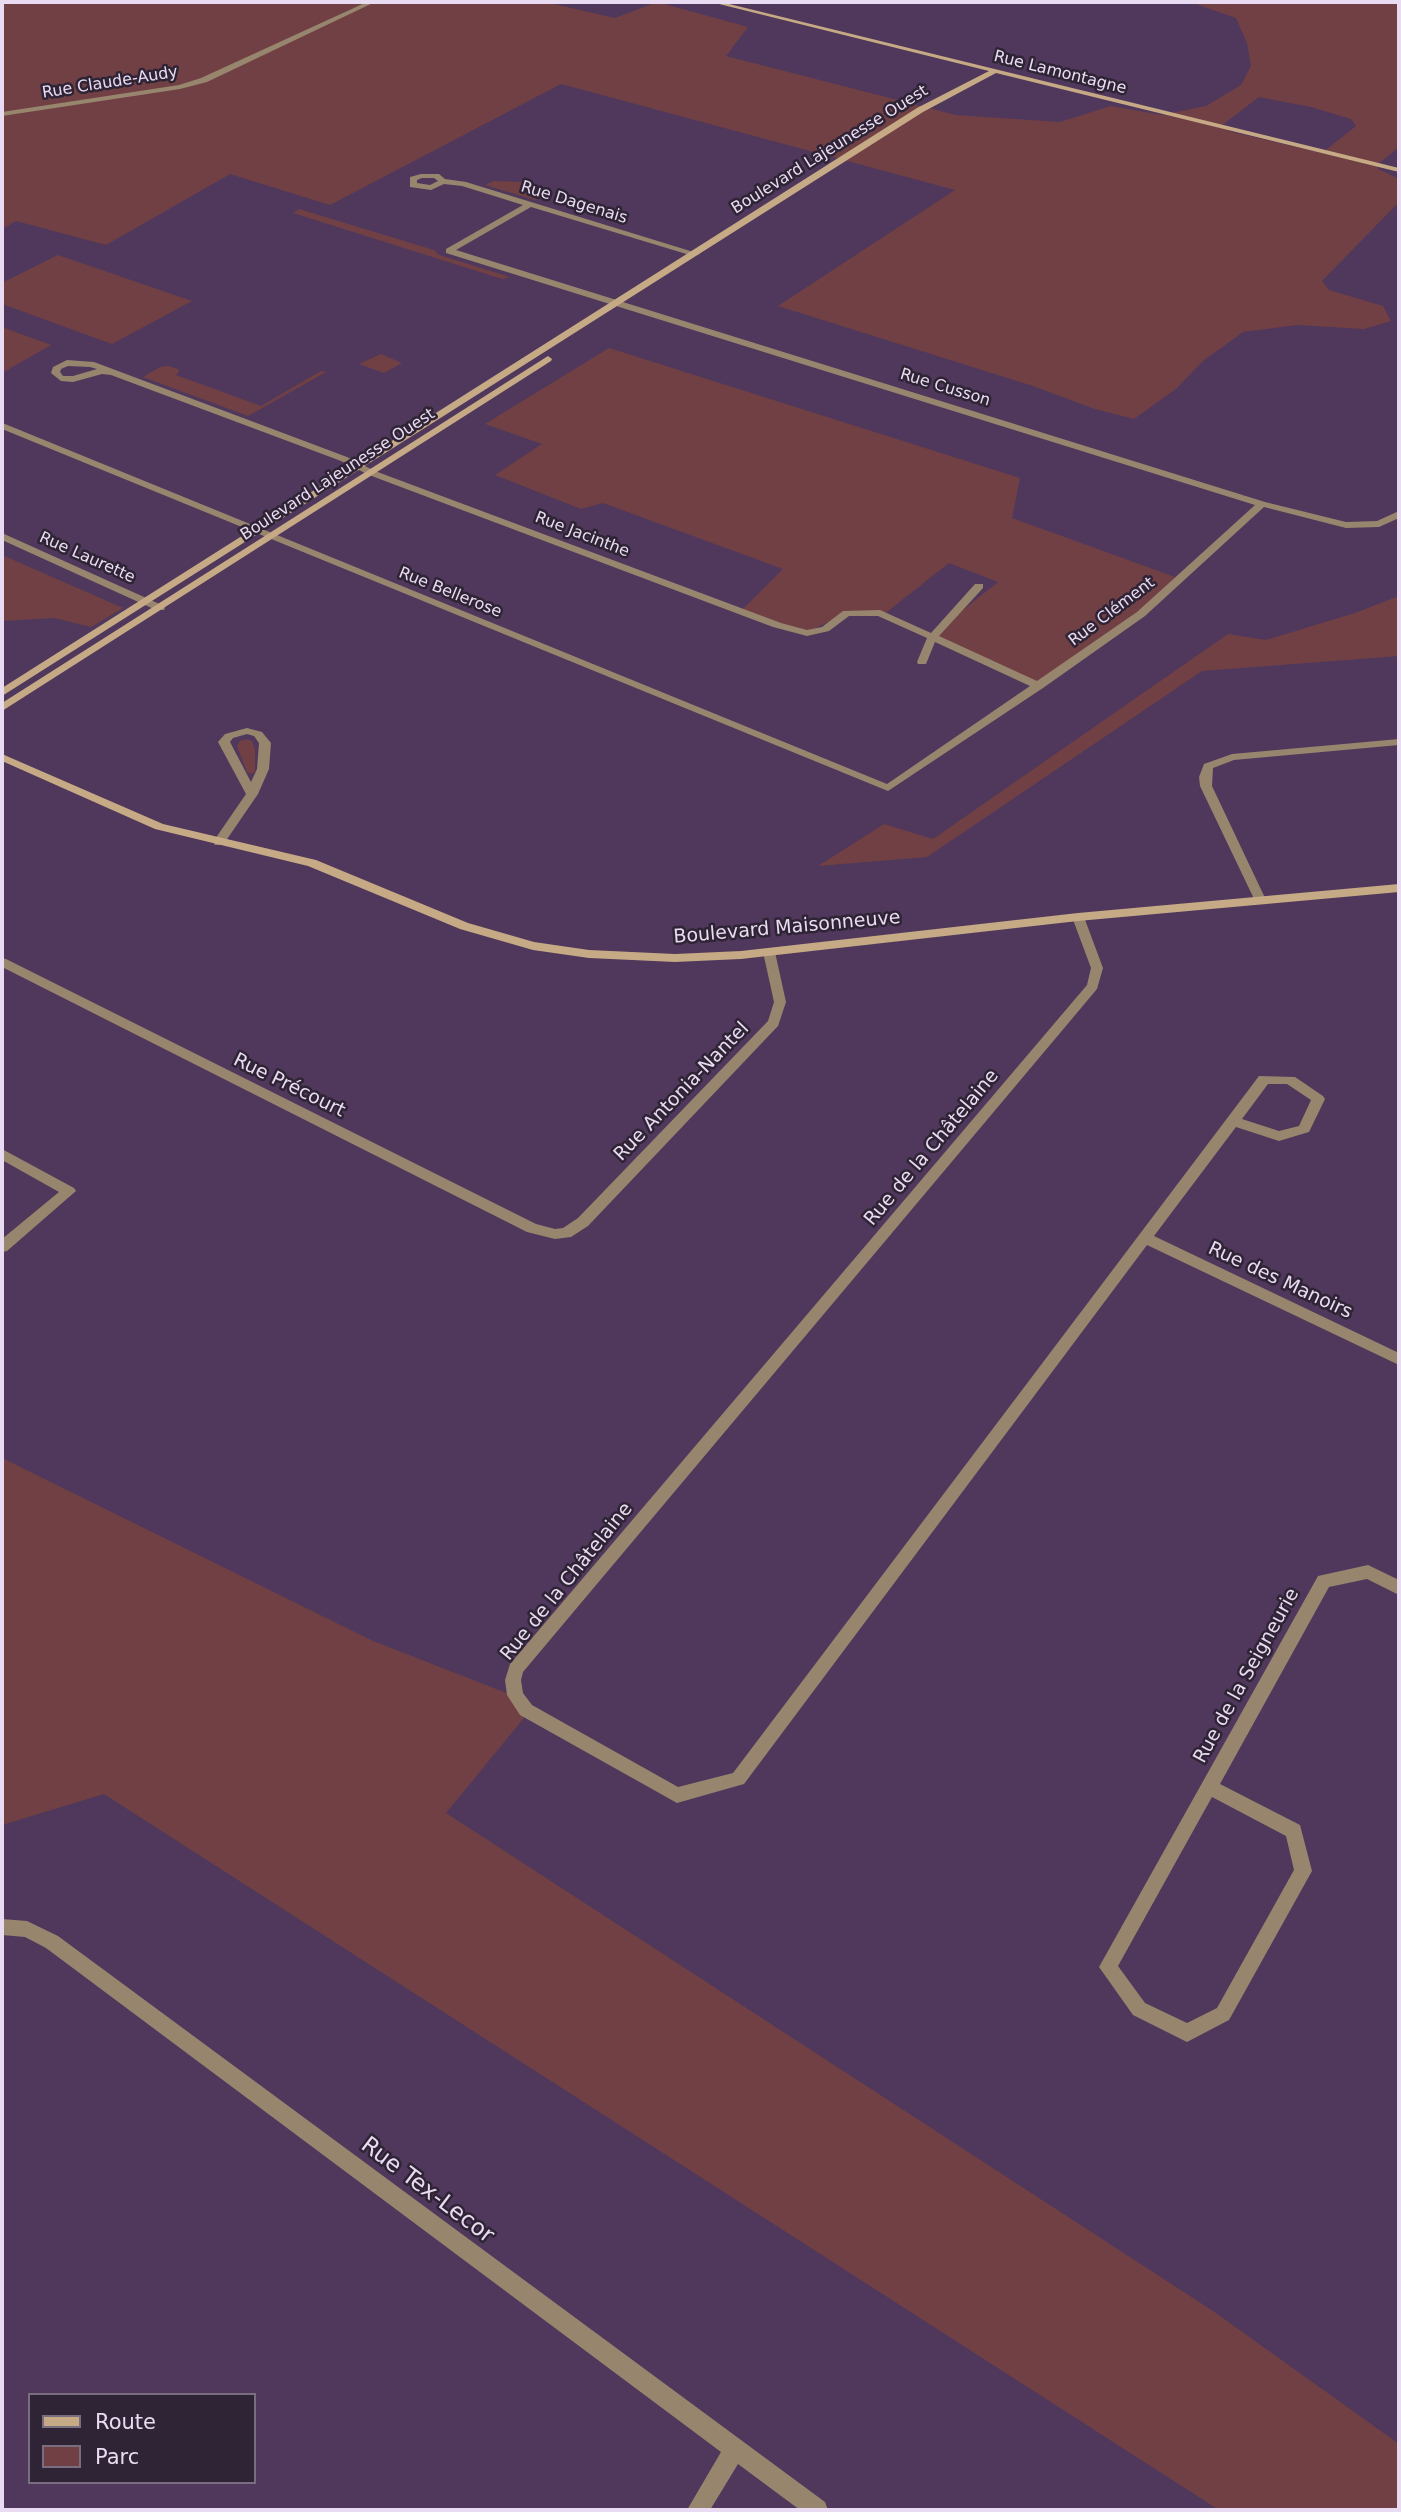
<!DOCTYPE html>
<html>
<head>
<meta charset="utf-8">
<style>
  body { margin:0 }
  #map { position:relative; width:1401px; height:2512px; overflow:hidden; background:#4f385b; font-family:"DejaVu Sans",sans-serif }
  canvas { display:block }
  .frame { position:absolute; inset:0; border:4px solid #e9dbf1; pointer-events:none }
  .legend { position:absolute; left:28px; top:2393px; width:228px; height:91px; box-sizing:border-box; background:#2f2435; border:2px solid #796d80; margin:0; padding:9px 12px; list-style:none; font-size:21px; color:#e9dbf1 }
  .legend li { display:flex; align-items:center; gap:14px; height:35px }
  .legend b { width:35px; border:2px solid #796d80 }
</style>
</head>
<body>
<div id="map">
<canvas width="1401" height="2512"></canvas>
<div class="frame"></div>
<ul class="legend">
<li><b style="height:9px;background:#c6a985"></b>Route</li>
<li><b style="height:19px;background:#714045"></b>Parc</li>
</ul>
</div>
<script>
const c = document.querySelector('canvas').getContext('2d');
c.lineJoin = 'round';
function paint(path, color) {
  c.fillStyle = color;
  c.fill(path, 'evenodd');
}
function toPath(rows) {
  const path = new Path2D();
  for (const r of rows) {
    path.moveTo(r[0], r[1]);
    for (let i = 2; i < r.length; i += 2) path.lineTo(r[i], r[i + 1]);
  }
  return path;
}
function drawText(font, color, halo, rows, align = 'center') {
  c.font = font + ' "DejaVu Sans",sans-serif';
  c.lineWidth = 5;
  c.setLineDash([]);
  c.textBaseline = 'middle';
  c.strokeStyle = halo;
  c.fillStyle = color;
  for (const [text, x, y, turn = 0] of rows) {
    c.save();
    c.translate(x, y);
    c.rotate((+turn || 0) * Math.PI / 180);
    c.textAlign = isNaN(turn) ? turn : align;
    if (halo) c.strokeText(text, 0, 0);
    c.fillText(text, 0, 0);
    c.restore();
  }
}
paint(toPath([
  [2,2,545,2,615,18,657,2,748,27,726,56,956,115,1060,122,1111,106,1162,115,1206,106,1241,85,1251,66,1247,43,1236,18,1190,2,1399,2,1399,147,1378,164,1378,169,1399,179,1399,202,1322,281,1329,290,1383,306,1391,321,1364,329,1297,325,1243,332,1203,361,1177,388,1134,419,1095,409,1033,386,778,306,955,190,561,84,330,205,230,174,106,245,16,221,2,229],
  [1259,97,1311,107,1351,119,1356,126,1322,153,1232,132,1221,126],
  [494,181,523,182,540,190,543,195,535,200,485,185],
  [299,209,434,250,439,255,510,277,502,279,293,213],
  [58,255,192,301,112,344,2,304,2,283],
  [2,327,51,345,2,373],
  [609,348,1020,478,1012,518,1175,577,1144,613,1039,686,933,634,998,582,949,563,883,615,845,614,807,632,741,611,783,569,603,503,581,509,495,475,542,444,485,424],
  [381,354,402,363,384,373,359,364],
  [169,366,180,370,176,375,261,406,321,371,326,372,248,416,143,377,160,367],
  [2,555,123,608,91,627,54,618,2,621],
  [1399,596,1399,656,1202,671,927,857,818,866,884,824,933,839,1228,634,1266,640,1355,613],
  [246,739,252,741,255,749,255,772,251,774,247,772,237,746,240,741],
  [2,1458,373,1641,509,1694,524,1718,446,1813,1213,2311,1399,2444,1399,2510,1219,2510,104,1794,2,1825]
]), '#714045');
paint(toPath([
  [367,2,375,2,207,82,180,89,2,116,2,112,179,85,201,78,367,2],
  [421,174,439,174,445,179,466,182,700,254,693,256,531,207,456,250,1265,502,1346,522,1377,521,1399,511,1399,518,1379,527,1346,528,1264,507,1145,616,1043,688,888,791,2,429,2,423,5,424,887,784,1030,686,935,642,926,664,918,664,917,662,927,638,878,616,849,616,829,631,807,636,773,627,369,475,341,461,111,375,102,374,73,382,61,381,51,373,53,367,67,360,94,362,347,457,375,471,781,623,807,630,822,627,843,611,880,610,931,633,975,584,983,584,983,588,939,636,1037,681,1137,612,1255,505,446,253,446,249,523,205,462,186,444,184,431,190,410,187,410,177,421,174],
  [422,178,434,178,438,181,430,185,417,183,417,180,422,178],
  [68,366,90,367,97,369,73,376,63,376,60,372,61,369,68,366],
  [2,533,164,606,165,608,164,610,156,610,2,540,2,533],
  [247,728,262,732,271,743,269,769,258,794,223,845,215,845,213,842,246,794,218,742,225,734,247,728],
  [247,734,254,736,259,743,257,769,251,782,230,742,233,738,247,734],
  [1399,739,1399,745,1234,760,1213,768,1212,786,1266,900,1264,903,1256,903,1200,786,1199,777,1204,764,1232,754,1399,739],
  [1078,913,1084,917,1103,968,1097,989,523,1672,521,1680,523,1693,532,1705,678,1787,733,1773,1259,1076,1295,1077,1323,1096,1325,1099,1309,1132,1279,1141,1236,1127,1154,1236,1399,1353,1399,1365,1147,1245,744,1784,677,1803,520,1715,507,1695,505,1680,510,1664,1087,985,1091,968,1072,917,1078,913],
  [1268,1084,1287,1084,1311,1100,1299,1126,1279,1131,1242,1119,1268,1084],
  [769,948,775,952,786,1002,778,1026,588,1226,571,1237,555,1239,527,1232,2,967,2,958,6,959,536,1224,555,1229,563,1228,578,1218,768,1021,774,1002,763,952,769,948],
  [2,1149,74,1188,76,1191,7,1251,2,1252,2,1239,59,1192,2,1160,2,1149],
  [1368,1565,1399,1580,1399,1595,1367,1579,1329,1587,1220,1784,1300,1825,1312,1871,1229,2020,1187,2042,1133,2015,1099,1967,1318,1576,1368,1565],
  [1212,1797,1286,1836,1294,1870,1217,2008,1187,2023,1145,2003,1118,1966,1212,1797],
  [2,1919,27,1921,58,1936,825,2502,828,2510,800,2510,738,2464,710,2510,687,2510,721,2452,46,1948,25,1937,2,1935,2,1919]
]), '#97856e');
paint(toPath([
  [711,2,721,2,1399,168,1399,172,996,73,923,112,2,696,2,688,917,108,989,71,711,2],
  [548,356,552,359,551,361,2,711,2,703,548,356],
  [2,754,163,824,316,860,468,923,534,942,589,950,675,954,741,951,1078,913,1399,884,1399,892,1078,921,741,959,675,962,589,958,533,950,460,929,308,866,155,829,2,761,2,754]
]), '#c6a985');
drawText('16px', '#e9dbf1', '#2f2435', [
  ["Rue Lamontagne",1060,73,14],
  ["Rue Claude-Audy",110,83,-9],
  ["Boulevard Lajeunesse Ouest",830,150,-32],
  ["Rue Dagenais",574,203,17],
  ["Rue Cusson",945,388,17],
  ["Boulevard Lajeunesse Ouest",338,475,-33],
  ["Rue Jacinthe",582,535,21],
  ["Rue Laurette",87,558,24],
  ["Rue Bellerose",450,593,22],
  ["Rue Clément",1112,612,-37]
]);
drawText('19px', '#e9dbf1', '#2f2435', [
  ["Boulevard Maisonneuve",787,928,-5],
  ["Rue Précourt",289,1086,26],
  ["Rue Antonia-Nantel",682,1092,-46],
  ["Rue de la Châtelaine",932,1148,-50],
  ["Rue des Manoirs",1280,1281,25],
  ["Rue de la Châtelaine",567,1582,-51],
  ["Rue de la Seigneurie",1247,1676,-61]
]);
drawText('23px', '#e9dbf1', '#2f2435', [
  ["Rue Tex-Lecor",427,2191,37]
]);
</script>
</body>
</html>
